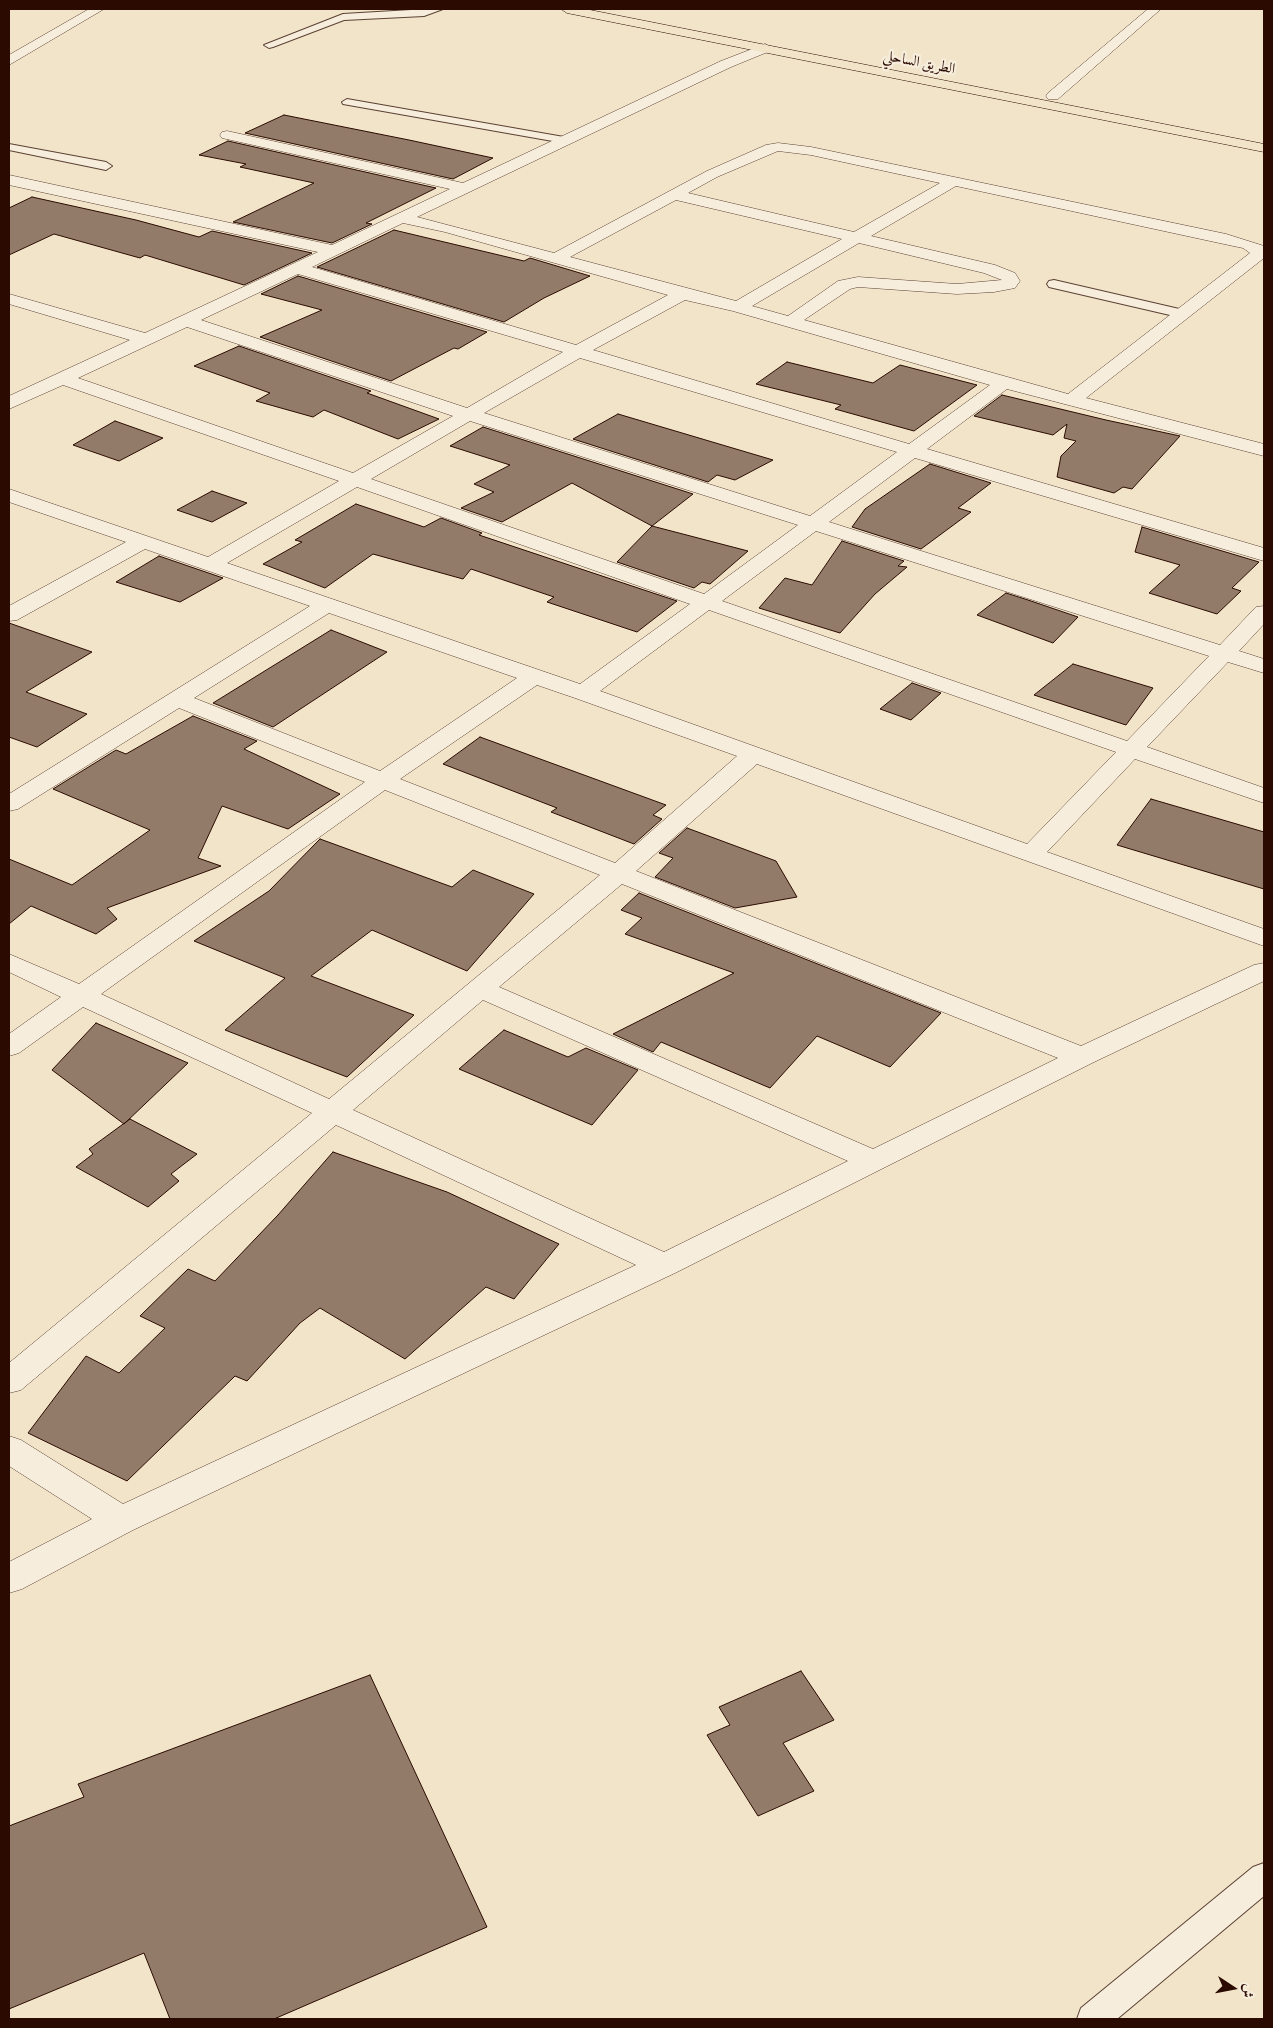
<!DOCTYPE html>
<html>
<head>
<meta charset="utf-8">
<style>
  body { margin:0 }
  #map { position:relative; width:1273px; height:2028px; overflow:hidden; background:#f1e4c9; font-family:"Libre Bodoni",Amiri,serif }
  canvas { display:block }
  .frame { position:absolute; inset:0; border:10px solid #2b0b01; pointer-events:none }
  .north { position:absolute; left:1208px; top:1963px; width:50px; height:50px; -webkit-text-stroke:4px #f6eddc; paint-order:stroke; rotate:101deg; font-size:14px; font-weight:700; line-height:20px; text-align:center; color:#2b0b01 }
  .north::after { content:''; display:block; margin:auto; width:18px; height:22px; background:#2b0b01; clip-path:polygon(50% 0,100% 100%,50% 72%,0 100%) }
</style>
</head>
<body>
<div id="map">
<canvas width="1273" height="2028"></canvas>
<div class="frame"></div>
<div class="north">ش</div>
</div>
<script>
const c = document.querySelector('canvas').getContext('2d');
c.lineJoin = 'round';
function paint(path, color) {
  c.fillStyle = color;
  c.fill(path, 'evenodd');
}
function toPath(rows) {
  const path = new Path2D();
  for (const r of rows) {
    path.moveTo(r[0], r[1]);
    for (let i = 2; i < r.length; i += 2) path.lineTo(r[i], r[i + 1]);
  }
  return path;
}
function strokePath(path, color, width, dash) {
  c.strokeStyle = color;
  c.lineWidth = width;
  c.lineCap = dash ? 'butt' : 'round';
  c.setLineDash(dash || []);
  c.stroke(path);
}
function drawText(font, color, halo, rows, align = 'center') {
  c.font = font + ' "Libre Bodoni",Amiri,serif';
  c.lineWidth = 4.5;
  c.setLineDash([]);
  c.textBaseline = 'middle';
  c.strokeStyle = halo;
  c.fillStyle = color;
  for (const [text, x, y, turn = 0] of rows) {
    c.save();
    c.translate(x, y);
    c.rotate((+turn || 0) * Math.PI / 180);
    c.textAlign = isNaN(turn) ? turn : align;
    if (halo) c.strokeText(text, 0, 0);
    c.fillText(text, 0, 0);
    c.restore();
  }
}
const building = toPath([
  [284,115,409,140,493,158,453,179,245,133,284,115],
  [228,141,436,188,366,223,372,224,332,243,233,222,314,183,240,167,246,164,199,155,228,141],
  [32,197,136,220,199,237,212,231,312,253,244,285,145,255,140,258,54,234,9,255,9,208,32,197],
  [394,230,524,261,530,258,590,276,544,298,504,322,317,267,394,230],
  [298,276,487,332,458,349,454,348,391,381,260,337,322,310,261,294,298,276],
  [239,346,371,391,367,393,439,419,398,439,324,410,313,417,256,401,270,393,194,366,239,346],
  [787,362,873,383,900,365,977,385,914,431,835,409,841,405,756,384,787,362],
  [1002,395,1106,420,1180,436,1132,489,1123,487,1114,493,1057,477,1061,456,1076,441,1064,438,1067,424,1053,435,974,416,1002,395],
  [618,414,773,460,735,480,717,475,708,482,573,439,618,414],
  [115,421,163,438,119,461,73,445,115,421],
  [483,427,693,494,652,526,572,483,502,522,461,508,494,492,474,484,510,465,450,446,483,427],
  [930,464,991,483,958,508,971,512,921,549,852,527,865,509,930,464],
  [212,491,247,503,212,522,177,510,212,491],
  [356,504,424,527,441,518,482,533,479,535,677,601,637,632,547,602,554,597,471,569,463,579,373,554,325,588,263,564,302,542,295,540,356,504],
  [652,526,748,551,710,584,702,582,694,588,617,562,652,526],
  [1142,527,1259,562,1232,588,1241,591,1217,614,1149,593,1180,565,1135,552,1142,527],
  [842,541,904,561,898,566,907,567,875,594,840,633,759,608,785,578,812,585,842,541],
  [159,556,223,578,180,602,116,582,159,556],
  [1006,593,1028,600,1078,617,1053,643,977,615,1006,593],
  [9,623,92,652,26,692,87,714,37,747,9,737,9,623],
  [331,630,387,652,273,727,213,703,331,630],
  [1073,664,1153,688,1126,725,1034,695,1073,664],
  [912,683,941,693,911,720,880,709,912,683],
  [193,716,257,741,244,749,340,794,288,829,222,806,198,858,221,866,107,908,117,919,96,934,31,906,9,924,9,859,72,885,150,830,53,789,116,750,126,754,193,716],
  [480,737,666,805,653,815,662,819,634,844,551,812,557,808,443,764,480,737],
  [1151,799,1264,832,1264,889,1117,845,1151,799],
  [687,828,776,861,797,897,735,908,655,877,673,858,659,853,687,828],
  [320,839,452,887,473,870,534,894,467,971,372,930,311,976,414,1015,347,1077,225,1030,285,978,194,941,269,891,320,839],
  [639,893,941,1013,890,1067,817,1036,770,1088,661,1042,653,1052,613,1034,734,973,625,934,642,918,621,910,639,893],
  [96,1023,188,1063,124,1124,52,1070,96,1023],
  [504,1030,568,1057,586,1048,638,1070,592,1125,459,1069,504,1030],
  [130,1119,197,1154,171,1174,179,1181,148,1207,76,1167,93,1154,89,1149,130,1119],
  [333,1152,447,1192,559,1244,514,1299,486,1287,405,1359,320,1308,300,1323,247,1381,235,1376,127,1481,28,1433,86,1356,119,1373,165,1328,140,1316,188,1269,215,1281,278,1215,333,1152],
  [801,1671,834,1720,783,1743,814,1791,758,1816,707,1735,730,1725,719,1707,801,1671],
  [370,1675,487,1927,274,2019,170,2019,144,1953,9,2009,9,1826,84,1797,78,1784,370,1675]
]);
paint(building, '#927c69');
strokePath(building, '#2b0b01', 1);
const service = toPath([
  [428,9,443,9,424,16,344,20,273,47,269,48,264,45,343,14,428,9],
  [347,99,564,137,570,140,564,143,343,104,342,102,347,99],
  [9,144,106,162,112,166,106,170,9,150,9,144],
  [1054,280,1188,311,1190,314,1183,318,1049,287,1047,284,1049,281,1054,280],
  [1264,1863,1264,1896,1117,2019,1077,2019,1081,2008,1253,1867,1264,1863]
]);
const minor = toPath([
  [89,9,104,9,9,65,9,55,89,9],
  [1148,9,1161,9,1058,99,1048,99,1046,96,1048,93,1148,9],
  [765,44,772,48,770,51,731,67,417,217,554,253,707,171,766,145,778,143,811,147,1226,234,1264,246,1264,258,1086,398,1264,444,1264,456,1007,389,927,449,1264,548,1264,561,915,458,829,522,1220,645,1256,607,1264,606,1264,624,1239,651,1264,659,1264,673,1228,662,1147,747,1264,788,1264,803,1135,759,1047,852,1264,929,1264,946,757,764,636,871,1081,1046,1254,965,1264,963,1264,981,1092,1063,675,1273,133,1530,22,1589,9,1593,9,1562,92,1519,9,1466,9,1436,21,1440,123,1504,636,1265,336,1125,21,1390,9,1393,9,1363,312,1113,83,1007,19,1053,9,1056,9,1034,61,997,9,972,9,954,79,984,365,782,179,708,18,809,9,811,9,794,310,606,145,549,17,620,9,621,9,606,126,542,9,502,9,489,208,557,339,481,63,385,9,409,9,396,130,340,9,304,9,294,145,333,318,252,9,185,9,175,332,245,450,189,222,138,220,135,222,132,227,131,463,183,721,61,765,44],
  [778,151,811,155,940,183,854,232,688,193,717,177,778,151],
  [956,186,1224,244,1243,248,1250,253,1068,394,804,320,850,289,858,287,957,294,994,292,1015,288,1020,281,1015,273,995,265,871,236,956,186],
  [676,200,842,239,736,301,570,257,676,200],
  [403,223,445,232,668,295,576,345,312,267,403,223],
  [859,243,984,273,1002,280,957,284,858,277,838,281,788,316,752,306,859,243],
  [298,274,563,352,467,408,201,320,298,274],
  [685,300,733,311,990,385,909,444,593,350,685,300],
  [187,327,453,416,353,473,78,378,187,327],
  [580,358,897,452,810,516,484,413,580,358],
  [470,421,798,525,704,594,371,479,470,421],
  [357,487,690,604,580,684,227,563,357,487],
  [816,531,1209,656,1127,741,722,601,816,531],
  [709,610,1116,752,1027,844,600,691,709,610],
  [329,613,517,678,380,771,194,698,329,613],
  [537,685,575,698,737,756,615,863,400,779,537,685],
  [385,790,600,875,329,1099,101,994,385,790],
  [622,884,1058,1058,873,1149,499,987,622,884],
  [483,1000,848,1161,664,1252,353,1110,483,1000]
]);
const trunk = toPath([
  [561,9,585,9,1264,144,1264,152,567,13,561,9]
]);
strokePath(service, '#5c4133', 2);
strokePath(minor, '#5c4133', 1);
strokePath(trunk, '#2b0b01', 1);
paint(service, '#f6eddc');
paint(minor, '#f6eddc');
paint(trunk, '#f1e4c9');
drawText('15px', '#2b0b01', '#f6eddc', [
  ["الطريق الساحلي",919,63,11]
]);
</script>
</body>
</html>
